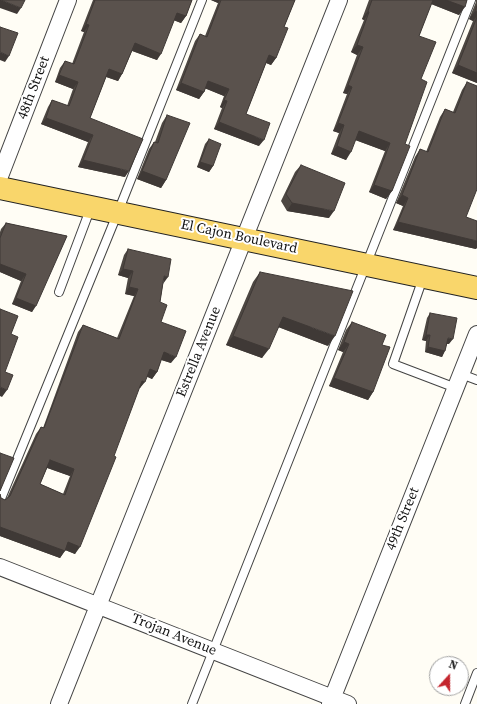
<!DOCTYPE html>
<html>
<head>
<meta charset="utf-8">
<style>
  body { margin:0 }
  #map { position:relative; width:477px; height:704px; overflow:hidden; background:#fffdf5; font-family:"Source Serif 4",serif }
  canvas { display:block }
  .north { position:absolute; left:429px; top:656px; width:40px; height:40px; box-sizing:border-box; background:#fff; border:1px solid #a0a0a0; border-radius:50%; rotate:21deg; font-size:11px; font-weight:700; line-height:16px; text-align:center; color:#111 }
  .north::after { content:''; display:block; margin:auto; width:14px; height:18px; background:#c4262e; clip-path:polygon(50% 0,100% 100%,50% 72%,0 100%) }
</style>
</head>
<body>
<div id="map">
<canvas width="477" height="704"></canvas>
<div class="north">N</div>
</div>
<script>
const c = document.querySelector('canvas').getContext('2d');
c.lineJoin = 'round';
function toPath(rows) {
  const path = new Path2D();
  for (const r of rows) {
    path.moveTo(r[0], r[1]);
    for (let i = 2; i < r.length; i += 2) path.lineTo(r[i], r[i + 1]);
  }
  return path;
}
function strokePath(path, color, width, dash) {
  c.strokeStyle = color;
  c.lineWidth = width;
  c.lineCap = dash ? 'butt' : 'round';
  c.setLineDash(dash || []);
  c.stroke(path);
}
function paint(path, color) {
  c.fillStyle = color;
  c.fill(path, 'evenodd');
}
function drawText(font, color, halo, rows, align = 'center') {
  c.font = font + ' "Source Serif 4",serif';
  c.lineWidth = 4;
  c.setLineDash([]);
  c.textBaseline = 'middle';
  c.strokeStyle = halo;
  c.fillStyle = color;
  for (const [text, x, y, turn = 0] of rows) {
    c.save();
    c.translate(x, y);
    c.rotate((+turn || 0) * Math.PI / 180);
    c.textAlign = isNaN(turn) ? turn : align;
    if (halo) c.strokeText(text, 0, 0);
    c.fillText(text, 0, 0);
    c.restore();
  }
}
const lane = toPath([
  [423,278,393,364,456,388],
  [59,292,91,207],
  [461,374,477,380],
  [0,501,118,212,202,0],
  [192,704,471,0],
  [465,704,477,673]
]);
const street = toPath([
  [0,176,68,0],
  [0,567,348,704],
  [59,704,339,0],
  [330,704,477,334]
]);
const primary = toPath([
  [0,188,477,288]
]);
strokePath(lane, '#444', 10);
strokePath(street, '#444', 18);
strokePath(primary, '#222', 24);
strokePath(lane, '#fff', 8);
strokePath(street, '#fff', 16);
strokePath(primary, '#f9d66b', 22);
paint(toPath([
  [93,0,192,0,186,16,181,23,174,20,157,60,132,51,122,74,118,81,106,77,90,118,125,177,78,167,88,142,41,124,48,107,52,100,67,106,73,89,55,82,60,68,65,61,72,64,84,32,81,31],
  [211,0,295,0,284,27,276,58,271,65,266,63,246,114,259,146,214,129,222,108,220,107,224,96,205,88,204,92,199,99,176,90,195,41,200,34,205,36,218,3],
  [369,0,467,0,459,15,431,4,419,36,421,79,392,191,386,199,369,192,385,151,355,140,346,160,331,154,339,133,333,131,347,94,343,93,357,55,351,52,364,20,362,19],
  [476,0,477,0,477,83,452,73,473,21,469,19,476,2],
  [467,82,466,217,476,249,393,230,403,206,396,203,415,157,420,149,426,152,440,117,445,109,453,112,462,90],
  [167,115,166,180,161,188,137,179,149,149,154,142,155,142,162,123],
  [209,139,213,166,209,172,197,167,205,144],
  [301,165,329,218,287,211,281,201,295,172],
  [6,223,67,236,32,312,12,304,21,281,0,272,0,232,1,229],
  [128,249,163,284,160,302,161,322,171,363,161,360,157,372,152,379,147,376,140,388,139,388,75,554,65,550,60,558,0,536,0,494,1,498,5,500,7,498,36,434,41,427,43,428,78,332,83,325,117,338,134,296,125,294,128,278,118,275,124,255],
  [47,468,70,476,63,494,40,484],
  [260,272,328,346,278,327,262,358,226,345,253,282],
  [430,313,449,344,447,344,442,357,425,352,426,341,422,340,427,318],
  [352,322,382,345,373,392,368,400,329,386,343,352,338,350,346,330]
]), '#4d4742');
paint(toPath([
  [0,0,1,0,21,8,17,14,0,8],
  [211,0,220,0,218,3],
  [432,0,446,0,465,7,459,15,429,3],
  [368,11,369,12,364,20,362,19],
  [475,11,477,12,477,16,473,21,469,19],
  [177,13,186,16,181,23,173,20],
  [86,24,89,25,84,32,81,31],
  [135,43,161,54,157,60,130,50],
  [357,45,363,47,357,55,351,52],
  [0,52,9,56,5,62,0,60],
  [269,55,276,58,271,65,264,62],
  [458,65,477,73,477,83,452,73],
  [109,69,122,74,118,81,104,76],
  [59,75,78,82,73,89,55,82],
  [208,81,229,89,224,96,204,88],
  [181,83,204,92,199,99,176,90],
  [348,85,352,87,347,94,343,93],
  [224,100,227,101,222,108,220,107],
  [46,118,93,135,88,142,41,124],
  [219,122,264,140,259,146,214,129],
  [338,123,344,125,339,133,333,131],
  [359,131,390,143,385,151,353,139],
  [337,146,351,152,346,160,331,154],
  [83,160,129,171,125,177,78,167],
  [200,162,213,166,209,172,197,167],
  [142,171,166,180,161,188,137,179],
  [374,185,392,191,386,199,369,192],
  [402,195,408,198,403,206,396,203],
  [292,203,334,211,329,218,287,211],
  [398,222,477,241,477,248,476,249,393,230],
  [0,264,26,274,21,281,0,272],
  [123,269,133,271,128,278,118,275],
  [164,276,168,277,163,284],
  [129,287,138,289,134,296,125,294],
  [16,298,36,306,32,312,12,304],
  [283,317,335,336,328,346,276,326],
  [426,335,430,335,426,341,422,340],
  [233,336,269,349,262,358,226,345],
  [448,338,453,339,449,344,444,343],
  [344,342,349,344,343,352,338,350],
  [428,347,445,351,442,357,425,352],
  [164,352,176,357,171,363,159,359],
  [150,369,157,372,152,379,145,376],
  [334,378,373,392,368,400,329,386],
  [142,381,145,382,140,388,137,388],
  [0,387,7,390,2,397,0,396],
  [50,460,74,469,70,476,45,467],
  [0,527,65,551,60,558,0,536],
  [68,542,80,547,75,554,63,549]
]), '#3f3936');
const building = toPath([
  [1,0,25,0,21,8,1,0],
  [95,0,192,0,186,16,177,13,161,54,135,43,122,74,109,69,90,118,143,139,129,171,83,160,93,135,46,118,52,100,69,106,78,82,59,75,65,61,74,64,89,25,86,24,95,0],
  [221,0,295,0,284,27,288,28,276,58,269,55,246,114,270,123,264,140,219,122,227,101,224,100,229,89,208,81,204,92,181,83,200,34,207,37,221,0],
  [372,0,433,0,419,36,436,42,421,79,427,82,405,144,410,146,392,191,374,185,390,143,359,131,351,152,337,146,344,125,338,123,352,87,348,85,363,47,357,45,369,12,368,11,372,0],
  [446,0,467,0,465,7,446,0],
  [477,6,477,12,475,11,477,6],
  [477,17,477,73,458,65,477,17],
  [0,27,18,33,9,56,0,52,0,27],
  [467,82,477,86,477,189,466,217,477,221,477,241,398,222,408,198,402,195,420,149,428,152,445,109,455,113,467,82],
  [167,115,190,123,166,180,142,171,154,142,158,143,167,115],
  [209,139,221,144,213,166,200,162,209,139],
  [301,165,345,183,334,211,292,203,286,194,301,165],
  [6,223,67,236,36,306,16,298,26,274,0,264,0,238,6,223],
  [128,249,171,259,168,277,164,276,160,302,167,305,161,322,186,331,176,357,164,352,157,372,150,369,145,382,142,381,114,456,116,457,80,547,68,542,65,551,0,527,0,494,1,498,5,500,10,496,41,427,44,428,83,325,119,339,138,289,129,287,133,271,123,269,128,249],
  [50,460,74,469,65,495,40,484,50,460],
  [260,272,353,291,335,336,283,317,269,349,233,336,260,272],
  [0,309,18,316,11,334,18,337,5,372,13,375,7,390,0,387,0,309],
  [430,313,457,318,453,339,448,338,445,351,428,347,430,335,426,335,430,313],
  [352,322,386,335,382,345,390,347,373,392,334,378,349,344,344,342,352,322],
  [0,453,14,458,0,491,0,453]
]);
paint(building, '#5a524d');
strokePath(building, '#3f3936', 1);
drawText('14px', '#111', '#fff', [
  ["48th Street",34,88,-69],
  ["El Cajon Boulevard",239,237,12],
  ["Estrella Avenue",199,352,-68],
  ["49th Street",403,519,-68],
  ["Trojan Avenue",174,635,22]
]);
</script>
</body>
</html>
